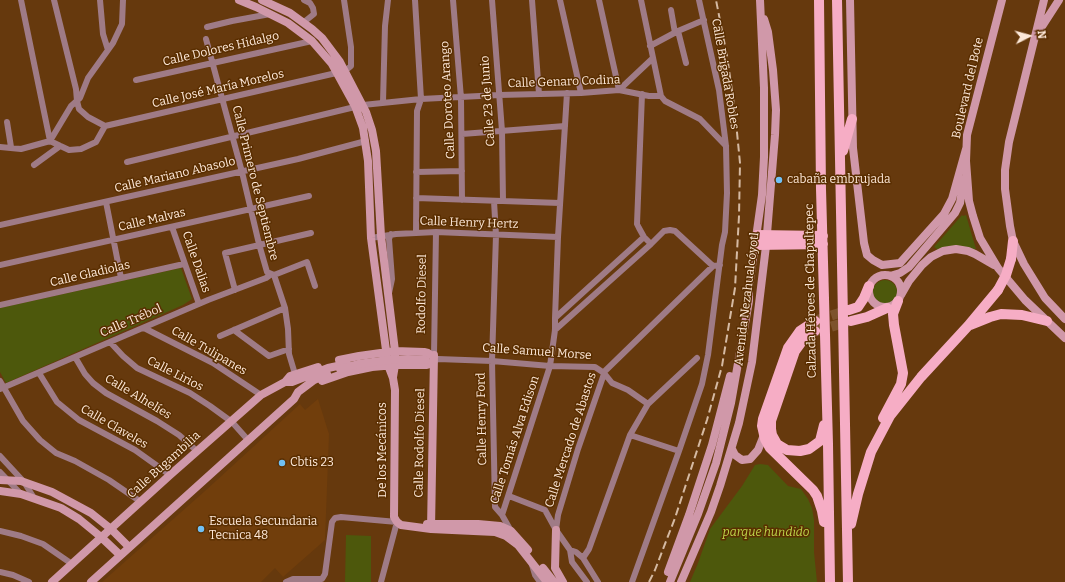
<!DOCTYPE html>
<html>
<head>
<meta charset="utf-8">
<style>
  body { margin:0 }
  #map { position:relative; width:1065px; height:582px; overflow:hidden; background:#66390d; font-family:Bitter,serif }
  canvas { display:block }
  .north { position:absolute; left:1009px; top:16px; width:40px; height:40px; -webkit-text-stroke:3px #5a2e00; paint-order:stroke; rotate:84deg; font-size:11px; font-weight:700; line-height:16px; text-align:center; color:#fee9d9 }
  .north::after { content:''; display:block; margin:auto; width:14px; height:18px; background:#fee9d9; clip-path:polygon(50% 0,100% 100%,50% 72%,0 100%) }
</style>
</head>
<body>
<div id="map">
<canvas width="1065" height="582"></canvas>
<div class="north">N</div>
</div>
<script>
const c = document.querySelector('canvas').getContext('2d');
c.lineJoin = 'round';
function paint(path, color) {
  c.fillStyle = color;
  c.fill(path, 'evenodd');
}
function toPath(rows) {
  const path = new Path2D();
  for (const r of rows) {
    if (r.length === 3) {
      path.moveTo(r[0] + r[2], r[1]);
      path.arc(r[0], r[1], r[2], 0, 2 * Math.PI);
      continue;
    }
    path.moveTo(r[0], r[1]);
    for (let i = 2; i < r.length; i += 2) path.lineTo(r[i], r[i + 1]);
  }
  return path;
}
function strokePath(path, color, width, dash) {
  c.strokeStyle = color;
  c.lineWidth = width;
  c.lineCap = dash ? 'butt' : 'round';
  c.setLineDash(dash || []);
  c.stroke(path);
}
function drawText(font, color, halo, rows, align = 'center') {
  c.font = font + ' Bitter,serif';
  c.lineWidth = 3;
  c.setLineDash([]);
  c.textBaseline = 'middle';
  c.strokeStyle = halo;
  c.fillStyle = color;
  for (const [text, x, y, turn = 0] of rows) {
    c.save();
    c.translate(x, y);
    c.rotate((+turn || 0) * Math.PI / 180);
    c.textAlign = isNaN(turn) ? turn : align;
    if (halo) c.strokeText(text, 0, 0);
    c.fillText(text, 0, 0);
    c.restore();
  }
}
paint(toPath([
  [318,399,329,434,325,540,283,577,275,568,261,582,102,582,205,491,300,404,305,410]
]), '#713e0c');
paint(toPath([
  [962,215,963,216,966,215,976,249,936,251,937,249,934,247],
  [181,268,192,299,183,305,6,383,0,372,0,308],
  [885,292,12],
  [760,464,768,465,788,486,801,489,808,499,812,508,814,520,814,552,817,582,690,582,698,563,710,529,742,486,755,465],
  [346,535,371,536,371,582,345,582]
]), '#4d580c');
strokePath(toPath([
  [817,320,849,310],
  [817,331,850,321]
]), '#7d532c', 10, [10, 5]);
strokePath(toPath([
  [21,0,50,141,69,150,81,149,96,142,105,126],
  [54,0,76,89,77,101,79,109,88,117,105,126],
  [100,0,103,34,108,50],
  [415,0,421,99,417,111,416,233],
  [453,0,461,98,462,200],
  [492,0,502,131,503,201],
  [532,0,539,94],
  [560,0,581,93],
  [599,0,619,90],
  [641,0,661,96],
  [671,10,675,33],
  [304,22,314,14,313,8,310,3,304,0],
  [207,27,232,21,270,14],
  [678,31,686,63],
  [206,39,242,172,259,244,267,272,274,275,285,308,288,329,289,354,295,374],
  [650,46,678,31,704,20],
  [136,80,312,41],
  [619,90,653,58],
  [642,94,637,224,639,228,644,237,651,244,664,231,670,230,675,231,713,266],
  [383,102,385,26,388,0],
  [7,122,11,147],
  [105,126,345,71,351,66,351,47,344,0],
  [462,134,565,126],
  [50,141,71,106,80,98,88,78,113,43,122,24,123,0],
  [0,147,21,149,50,141],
  [127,162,363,105,421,99,499,95,581,93,619,90,649,96,661,96,665,101,700,119,726,146],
  [34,165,60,146],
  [416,172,462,171],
  [416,198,560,203],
  [494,201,496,235,492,361,495,507,502,515],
  [106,202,121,278],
  [0,225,298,159,366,141],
  [172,227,199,304],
  [371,238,396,234,436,232,558,237],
  [0,265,309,196],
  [274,275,307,262,315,286],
  [235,290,225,253,311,233],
  [389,293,392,279,389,239,391,234],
  [0,305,184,264],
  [555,318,558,237,567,93],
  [144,328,213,363,261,395],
  [234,330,269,356,289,349],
  [555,330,651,244],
  [220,336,285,308],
  [110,342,123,356,137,368,190,393,210,406,232,422,248,440],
  [434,355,436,232],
  [75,357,85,374,93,383,106,393,157,421,179,435,197,451],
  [433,362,438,359,492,361,550,366,595,367,604,373,612,383,628,390,648,404],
  [39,373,57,402,79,420,135,450,170,475],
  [0,381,23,421,40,440,56,453,75,461,109,480,141,502],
  [0,389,208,300,266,278,270,275],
  [630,435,679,451],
  [0,456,24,482,34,498],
  [0,472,21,494],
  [509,496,545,510,556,530,570,550,572,562,587,582],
  [556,530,558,515,578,449,605,371,713,266,720,265],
  [0,531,21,536,43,544,72,564],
  [511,531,502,515,550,366,555,330,555,318,644,237],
  [570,550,576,552,583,558,598,582],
  [583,558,589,549,630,435,648,404,697,358],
  [532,565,535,575,540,582],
  [0,572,13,575,29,582],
  [286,582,293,579,322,579,325,574,332,522,335,518,341,517,397,522,381,582],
  [632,582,679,451,702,384,708,355,722,245,725,232,727,193,726,146,719,90,699,0]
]), '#9f7b86', 6);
strokePath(toPath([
  [239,0,256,7,288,23,312,41,332,64,355,106,363,128,368,161,371,238,388,365,393,378,395,390,394,517,397,522,401,525,431,529,495,532,506,536,518,545,547,582],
  [262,0,290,13,312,29,322,38,340,62,366,112,372,130,376,151,381,236,395,351,395,365,393,377],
  [850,0,853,148,864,243,867,255,873,260,882,265,900,263,944,214,952,199,966,149],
  [1002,0,967,135,966,161,969,201,973,216,980,238,998,268,1025,300,1065,338],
  [1044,0,1009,142,1005,170,1005,189,1010,226,1013,241,1024,264,1045,298,1065,319],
  [1039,31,1059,0],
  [885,291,16],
  [890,276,900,273,909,267,955,213,960,203,964,179],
  [901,295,909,281,922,265,931,257,943,251,956,249,968,251,975,254,994,265],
  [339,360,359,356,395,351,424,352,428,353,434,357],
  [322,381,348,372,372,367,395,365,427,365,433,362],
  [285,382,290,376,318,367],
  [732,449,735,455,742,460,750,459,758,450,764,435],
  [0,480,21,481,52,492,91,513,111,529,129,547],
  [0,491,21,494,61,508,79,519,101,537,120,555],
  [427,524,478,524,500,526,511,531,528,550],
  [431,529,434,355],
  [556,530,555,568,563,582],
  [543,568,554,582],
  [668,572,689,515,712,445,730,376],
  [52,582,170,475,261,395,285,382,292,382,328,368,347,364],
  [91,582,294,399,298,392,314,380,327,374],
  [670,582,698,514,716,463,731,403,749,301,749,287,762,195,764,157,764,88,760,0],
  [681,582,711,512,720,486,739,423,752,362,766,246,775,135,776,110,773,70,768,32,764,19]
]), '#d098a9', 8);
strokePath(toPath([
  [819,0,821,189,828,444,830,582],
  [837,0,848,582],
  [843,151,852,119],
  [757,235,823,236],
  [756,245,823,244],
  [1011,259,1013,241],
  [849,310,858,307,864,298,869,286],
  [815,321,800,331,788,348,763,419,762,426,765,439,770,448,813,490,817,496,822,511,824,522],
  [851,321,867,317,887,308],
  [970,325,990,317,1001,314,1022,315,1047,321],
  [815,331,803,340,795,351,771,421,771,429,772,435,777,444,787,450,800,451,809,449,820,441,824,425],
  [883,418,901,384,903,373,894,325,893,314,898,301],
  [851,524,858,494,871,452,890,416,921,377,968,326,998,290]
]), '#f6adc5', 10);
strokePath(toPath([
  [649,582,655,570,675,518,707,420,722,366,735,288,739,216,740,163,735,112,727,56,716,0]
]), '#d5baa3', 2, [8, 4]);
strokePath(toPath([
  [340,369,358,364,388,360,408,359,426,360]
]), '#d098a9', 8);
strokePath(toPath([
  [998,290,1006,275,1011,259]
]), '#f6adc5', 10);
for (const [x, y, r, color] of [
  [779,180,4,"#71c1f5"],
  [282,463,4,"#71c1f5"],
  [201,529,4,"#71c1f5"]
]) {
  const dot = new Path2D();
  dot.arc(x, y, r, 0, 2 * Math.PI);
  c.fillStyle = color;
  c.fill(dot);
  strokePath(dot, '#5a2e00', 1.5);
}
drawText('12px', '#fee9d9', '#5a2e00', [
  ["Calle Dolores Hidalgo",221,49,-13],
  ["Calle Brigada Robles",725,74,80],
  ["Calle Genaro Codina",564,82,-2],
  ["Boulevard del Bote",968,88,-77],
  ["Calle José María Morelos",218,89,-13],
  ["Calle Doroteo Arango",448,100,-93],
  ["Calle 23 de Junio",488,101,-94],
  ["Calle Mariano Abasolo",175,175,-13],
  ["Calle Primero de Septiembre",255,183,76],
  ["Calle Malvas",152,220,-13],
  ["Calle Henry Hertz",469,223,2],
  ["Calle Dalias",196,262,71],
  ["Calle Gladiolas",90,274,-13],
  ["Calzada Héroes de Chapultepec",811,291,-91],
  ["Rodolfo Diesel",422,294,-89],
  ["Avenida Nezahualcóyotl",747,299,-83],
  ["Calle Trébol",131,321,-23],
  ["Calle Tulipanes",209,351,30],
  ["Calle Samuel Morse",537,352,4],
  ["Calle Lirios",175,374,27],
  ["Calle Alhelíes",138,397,31],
  ["Calle Henry Ford",482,419,-91],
  ["Calle Claveles",114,427,30],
  ["Calle Tomás Alva Edison",515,440,-72],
  ["Calle Mercado de Abastos",571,440,-72],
  ["Calle Rodolfo Diesel",420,443,-89],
  ["De los Mecánicos",383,450,-90],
  ["Calle Bugambilia",164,465,-42]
]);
drawText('12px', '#fee9d9', '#5a2e00', [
  ["cabaña embrujada",787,180],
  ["Cbtis 23",290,463],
  ["Escuela Secundaria",209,522],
  ["Tecnica 48",209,536]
], 'left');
drawText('italic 12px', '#bcd449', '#5a2e00', [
  ["parque hundido",766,533]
]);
</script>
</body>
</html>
